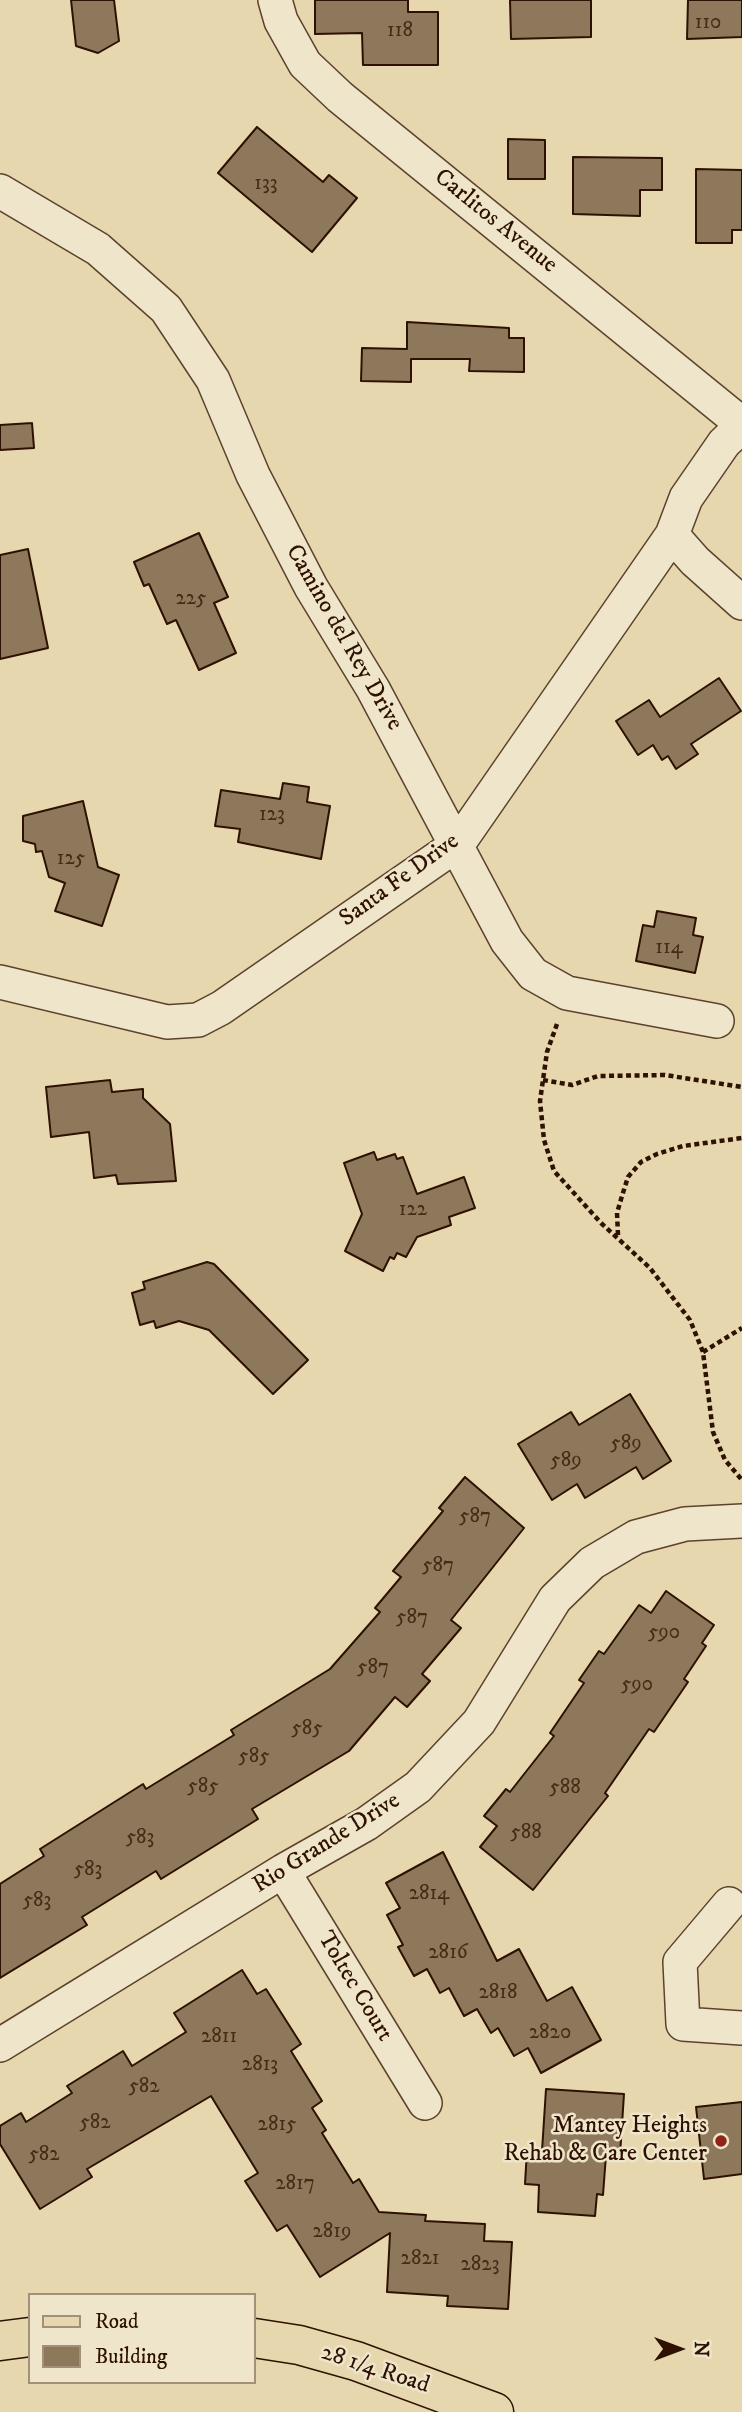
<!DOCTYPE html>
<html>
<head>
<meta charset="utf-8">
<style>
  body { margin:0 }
  #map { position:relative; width:742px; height:2412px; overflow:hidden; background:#e6d7af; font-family:"IM FELL DW Pica",serif }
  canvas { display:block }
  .legend { position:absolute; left:28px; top:2293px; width:228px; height:91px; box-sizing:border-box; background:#efe5cb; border:2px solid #a2907a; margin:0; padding:9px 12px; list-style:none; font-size:21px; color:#2e1100 }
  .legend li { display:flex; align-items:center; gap:14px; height:35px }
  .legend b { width:35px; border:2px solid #a2907a }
  .north { position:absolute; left:644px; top:2314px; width:70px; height:70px; -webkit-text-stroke:5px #efe5cb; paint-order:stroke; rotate:90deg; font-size:19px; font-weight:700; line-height:28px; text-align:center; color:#2e1100 }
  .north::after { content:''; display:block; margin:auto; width:24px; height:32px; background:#2e1100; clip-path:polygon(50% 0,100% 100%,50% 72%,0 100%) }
</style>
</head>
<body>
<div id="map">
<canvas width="742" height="2412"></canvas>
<ul class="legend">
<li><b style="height:9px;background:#e6d7af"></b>Road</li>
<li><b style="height:19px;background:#8e785b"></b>Building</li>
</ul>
<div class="north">N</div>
</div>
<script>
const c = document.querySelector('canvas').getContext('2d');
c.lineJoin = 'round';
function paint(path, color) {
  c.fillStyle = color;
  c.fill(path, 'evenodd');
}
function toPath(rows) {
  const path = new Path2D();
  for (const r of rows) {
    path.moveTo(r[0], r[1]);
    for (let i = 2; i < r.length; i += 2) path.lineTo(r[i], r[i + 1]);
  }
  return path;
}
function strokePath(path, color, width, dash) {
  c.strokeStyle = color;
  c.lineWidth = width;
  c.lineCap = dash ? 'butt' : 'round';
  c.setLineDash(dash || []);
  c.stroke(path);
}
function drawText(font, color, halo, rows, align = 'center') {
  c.font = font + ' "IM FELL DW Pica",serif';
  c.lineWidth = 5;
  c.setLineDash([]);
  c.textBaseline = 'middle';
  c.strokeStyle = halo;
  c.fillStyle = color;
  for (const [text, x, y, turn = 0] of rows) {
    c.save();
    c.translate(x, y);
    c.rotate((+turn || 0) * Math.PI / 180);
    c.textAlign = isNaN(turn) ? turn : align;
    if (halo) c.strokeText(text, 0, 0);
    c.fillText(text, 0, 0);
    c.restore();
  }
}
const building = toPath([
  [71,0,114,0,119,41,98,53,76,46,71,0],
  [315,0,408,0,408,12,438,12,438,65,363,65,362,33,315,34,315,0],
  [510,0,591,0,591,37,511,39,510,0],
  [688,0,742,0,742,37,687,39,688,0],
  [257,127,323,182,329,175,357,198,312,252,218,173,257,127],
  [508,139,545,140,545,179,508,179,508,139],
  [573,157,662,158,662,190,640,190,640,216,573,214,573,157],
  [696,169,742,170,742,230,732,230,732,243,696,243,696,169],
  [407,322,509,328,509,338,524,338,524,372,469,371,470,359,411,359,411,382,361,381,362,348,407,349,407,322],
  [32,423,34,448,0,450,0,425,32,423],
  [199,533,228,597,214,603,236,653,199,670,176,620,167,624,149,584,144,586,134,562,199,533],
  [28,549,48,648,0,659,0,555,28,549],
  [719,678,741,711,691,744,698,754,676,769,668,756,662,760,653,745,638,755,616,721,649,700,660,717,719,678],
  [283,783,309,787,307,802,330,806,321,859,238,842,240,829,215,826,221,790,280,799,283,783],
  [83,801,98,867,119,875,102,926,55,911,65,883,49,877,42,851,36,852,35,844,23,841,23,816,83,801],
  [657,911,696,918,693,935,703,937,695,973,636,961,643,925,654,927,657,911],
  [110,1080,112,1092,143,1089,143,1098,170,1124,176,1181,118,1184,116,1175,94,1178,89,1132,51,1137,46,1087,110,1080],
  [374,1152,377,1160,395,1154,397,1159,403,1157,417,1194,464,1177,475,1208,449,1217,451,1225,417,1237,406,1257,397,1253,394,1259,390,1257,383,1271,345,1251,362,1214,344,1163,374,1152],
  [207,1262,214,1264,308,1360,273,1394,209,1330,179,1321,156,1328,154,1321,140,1325,132,1293,145,1289,143,1282,207,1262],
  [630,1394,671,1461,643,1479,636,1467,585,1498,577,1484,552,1500,518,1444,571,1412,579,1425,630,1394],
  [465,1477,524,1528,451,1620,461,1628,422,1674,430,1681,407,1707,395,1697,349,1751,252,1809,258,1819,161,1879,156,1871,82,1917,87,1925,0,1978,0,1884,44,1856,40,1849,143,1784,146,1789,234,1735,231,1730,330,1669,380,1612,375,1608,401,1577,393,1571,443,1511,439,1508,465,1477],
  [666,1591,714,1625,702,1643,706,1646,684,1679,688,1682,654,1732,649,1729,605,1793,608,1796,533,1890,480,1847,497,1826,484,1816,506,1789,510,1792,554,1736,550,1733,584,1683,579,1680,599,1651,604,1654,639,1605,651,1613,666,1591],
  [443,1852,497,1961,519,1949,547,2001,572,1987,601,2040,541,2073,528,2048,514,2056,498,2028,491,2033,477,2009,464,2016,449,1988,440,1993,427,1969,414,1976,398,1947,403,1945,387,1915,400,1908,386,1883,443,1852],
  [242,1970,257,1994,266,1989,301,2044,291,2051,322,2101,312,2108,326,2130,322,2133,353,2183,359,2179,379,2212,426,2215,425,2221,485,2224,484,2241,512,2242,508,2309,447,2306,448,2296,387,2292,390,2233,320,2277,287,2225,277,2231,245,2181,258,2173,211,2096,87,2169,92,2177,40,2209,0,2144,0,2126,21,2113,26,2122,72,2093,67,2086,123,2051,132,2066,186,2032,174,2013,242,1970],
  [546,2089,624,2094,620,2155,606,2155,603,2195,597,2194,595,2216,538,2212,539,2185,525,2184,527,2150,542,2151,546,2089],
  [742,2102,742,2174,704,2179,696,2107,742,2102]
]);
paint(building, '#8e785b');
strokePath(building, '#2e1100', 2);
const minor = toPath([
  [275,0,281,21,305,64,340,97,742,424],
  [0,191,98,249,166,309,213,380,253,475,311,587,373,689,507,941,533,974,567,993,717,1021],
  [672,535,695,561,742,603],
  [0,982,167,1022,198,1020,221,1008,458,844,672,535,686,498,724,443,742,426],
  [283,1871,425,2103],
  [729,1904,680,1962,683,2024,742,2028],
  [0,2045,283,1871,366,1824,418,1787,479,1722,555,1599,592,1563,636,1537,685,1524,742,1521]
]);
const major = toPath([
  [254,2338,299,2345,356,2361,494,2412],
  [0,2341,30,2337]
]);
strokePath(minor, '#5c422c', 36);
strokePath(major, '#2e1100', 41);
strokePath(toPath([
  [557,1024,547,1052,540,1101,544,1140,554,1171,601,1223,650,1268,690,1320,703,1352,713,1432,725,1460,742,1480],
  [543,1080,572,1085,598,1076,665,1075,742,1087],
  [618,1235,617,1213,622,1196,628,1177,641,1162,657,1154,683,1146,742,1138],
  [703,1352,742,1328]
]), '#2e1100', 4.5, [5, 3.5]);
strokePath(minor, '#efe5cb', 33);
strokePath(major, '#e6d7af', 38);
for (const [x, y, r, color] of [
  [721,2141,7,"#8f2418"]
]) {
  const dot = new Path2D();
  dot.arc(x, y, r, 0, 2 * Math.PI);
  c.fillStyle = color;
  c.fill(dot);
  strokePath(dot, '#efe5cb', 2.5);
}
drawText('21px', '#462b17', null, [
  ["110",708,24],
  ["118",400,32],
  ["133",266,185],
  ["225",191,600],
  ["123",272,816],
  ["125",71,860],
  ["114",669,949],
  ["122",413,1211],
  ["589",626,1445],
  ["589",566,1462],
  ["587",475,1518],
  ["587",438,1567],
  ["587",412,1619],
  ["590",664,1634],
  ["587",373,1669],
  ["590",637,1686],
  ["585",307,1730],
  ["585",254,1758],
  ["585",203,1788],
  ["588",565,1789],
  ["588",526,1834],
  ["583",140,1839],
  ["583",88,1871],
  ["2814",429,1895],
  ["583",37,1902],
  ["2816",448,1954],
  ["2818",498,1994],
  ["2820",550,2034],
  ["2811",219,2038],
  ["2813",260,2066],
  ["582",144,2088],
  ["582",95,2124],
  ["2815",277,2126],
  ["582",44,2156],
  ["2817",295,2185],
  ["2819",332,2233],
  ["2821",420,2260],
  ["2823",480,2266]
]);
drawText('24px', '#2e1100', '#efe5cb', [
  ["Carlitos Avenue",495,222,39],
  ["Camino del Rey Drive",343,638,60],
  ["Santa Fe Drive",400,881,-36],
  ["Rio Grande Drive",327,1844,-32],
  ["Toltec Court",354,1987,59],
  ["28 1/4 Road",375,2370,18]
]);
drawText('24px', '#2e1100', '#efe5cb', [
  ["Mantey Heights",707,2127],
  ["Rehab & Care Center",707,2155]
], 'right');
</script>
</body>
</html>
